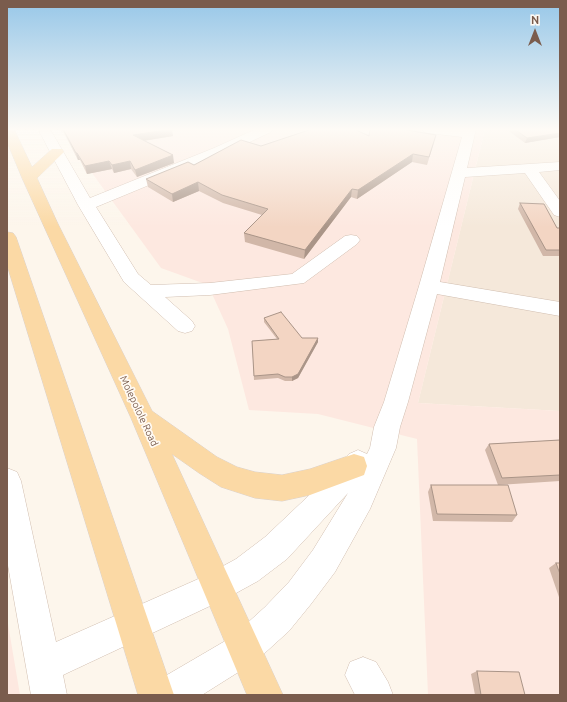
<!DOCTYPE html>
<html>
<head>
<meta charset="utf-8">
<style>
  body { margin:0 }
  #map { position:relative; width:567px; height:702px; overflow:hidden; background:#fdf6ec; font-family:Ubuntu,sans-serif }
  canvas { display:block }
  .frame { position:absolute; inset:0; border:8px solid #7a5c4d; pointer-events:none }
  .north { position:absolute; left:515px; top:12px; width:40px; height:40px; -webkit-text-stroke:3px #fffaf3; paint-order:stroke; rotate:0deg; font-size:11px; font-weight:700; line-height:16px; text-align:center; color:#7a5c4d }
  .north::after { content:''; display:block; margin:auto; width:14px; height:18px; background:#7a5c4d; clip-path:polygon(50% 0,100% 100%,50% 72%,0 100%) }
</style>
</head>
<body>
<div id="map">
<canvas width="567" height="702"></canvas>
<div class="frame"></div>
<div class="north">N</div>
</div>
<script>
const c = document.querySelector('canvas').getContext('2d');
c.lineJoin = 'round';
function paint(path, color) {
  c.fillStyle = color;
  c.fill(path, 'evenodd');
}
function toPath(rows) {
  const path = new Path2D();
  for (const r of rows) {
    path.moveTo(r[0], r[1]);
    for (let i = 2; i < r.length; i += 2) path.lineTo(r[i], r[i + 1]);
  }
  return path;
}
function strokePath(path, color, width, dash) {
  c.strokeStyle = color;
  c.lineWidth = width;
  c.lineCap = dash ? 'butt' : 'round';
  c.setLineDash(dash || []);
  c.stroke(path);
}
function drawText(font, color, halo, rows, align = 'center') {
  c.font = font + ' Ubuntu,sans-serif';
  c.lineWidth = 3.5;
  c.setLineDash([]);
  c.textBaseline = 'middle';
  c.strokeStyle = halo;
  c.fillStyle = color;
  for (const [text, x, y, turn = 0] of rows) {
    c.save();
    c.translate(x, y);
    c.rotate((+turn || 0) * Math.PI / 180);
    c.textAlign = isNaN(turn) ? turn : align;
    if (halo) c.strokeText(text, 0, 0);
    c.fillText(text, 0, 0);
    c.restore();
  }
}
paint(toPath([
  [485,129,560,129,560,411,418,403]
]), '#f5e8da');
paint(toPath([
  [60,129,485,129,418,403,560,411,560,695,428,695,417,439,318,414,249,410,228,329,208,285,161,268],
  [7,618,20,695,7,695]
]), '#fde8e0');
const minor = toPath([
  [38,129,50,129,90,198,214,148,256,129,273,129,271,132,224,154,96,207,138,274,151,285,210,283,292,274,345,236,351,235,357,236,360,240,357,244,304,283,210,295,165,297,192,321,195,326,192,331,185,333,178,331,124,282,78,205,38,129],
  [422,129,476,129,467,168,560,162,560,170,539,172,560,201,560,217,554,215,525,173,465,177,440,282,560,302,560,316,437,294,408,402,400,427,396,448,370,509,335,572,311,604,289,631,256,661,202,695,150,695,155,682,232,637,265,607,289,582,313,550,348,493,287,559,258,581,227,598,63,675,67,695,31,695,7,560,7,468,17,472,21,481,56,642,205,576,236,559,265,537,320,485,349,454,358,450,367,454,370,448,374,427,384,402,419,286,462,137,428,133,424,132,422,129],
  [363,657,376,662,388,682,393,695,355,695,345,675,350,662,363,657]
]);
const major = toPath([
  [7,129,14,129,32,167,52,149,62,149,64,152,37,178,58,224,152,411,217,457,237,467,255,472,282,475,310,469,354,454,364,457,367,466,364,475,310,495,282,501,255,498,221,487,199,473,172,454,283,695,247,695,131,418,22,178,7,142,7,129],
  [7,232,13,233,16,237,174,695,138,695,7,265,7,232]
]);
strokePath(minor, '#d1beb0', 1);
strokePath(major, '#dad1cd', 1);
paint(minor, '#fff');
paint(major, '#fbd9a5');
paint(toPath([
  [62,129,179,129,172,131,173,136,144,141,174,163,137,177,131,169,114,173,112,169,87,174,80,160,78,160],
  [506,129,560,129,560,137,525,143],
  [434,142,427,165,412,162,357,199,351,197,304,259,245,242,244,233,262,215,223,203,199,191,173,202,148,187,146,179,261,146],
  [520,203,557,228,560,228,560,256,543,256,518,209],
  [264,318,302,338,318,338,318,342,298,378,292,381,285,381,278,378,254,380,252,341,277,339,264,322],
  [560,440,560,481,498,485,485,450,489,444],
  [431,485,517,515,512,522,433,521,428,492],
  [556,563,560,563,560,600,549,568],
  [477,671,525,695,475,695,471,674]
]), '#d1b7a8');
paint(toPath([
  [170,129,179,129,172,131,173,136,135,142,133,135],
  [560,133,560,137,525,143,527,138],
  [76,153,77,153,80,160,78,160],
  [413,154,412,162,357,199,358,190],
  [173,155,174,163,137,177,135,170],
  [109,161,112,169,87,174,85,166],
  [130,161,131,169,114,173,112,165],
  [198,182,199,191,173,202,172,194],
  [352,189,351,197,304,259,305,250],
  [318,338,318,342,298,378,292,381,292,377]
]), '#aa9588');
const building = toPath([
  [63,129,172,129,133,135,173,155,135,170,130,161,112,165,109,161,85,166,77,153,76,153,63,129],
  [312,129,354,129,369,136,370,129,401,129,436,135,429,157,413,154,358,190,352,189,305,250,244,233,268,209,222,195,198,182,172,194,146,179,188,162,194,165,241,140,261,146,312,129],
  [514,129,560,129,560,133,527,138,514,129],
  [520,203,544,204,557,228,560,228,560,250,546,250,520,203],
  [281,312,302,338,318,338,298,374,292,377,285,377,278,374,254,376,252,341,279,339,264,318,281,312],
  [560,440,560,475,502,478,489,444,560,440],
  [431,485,508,485,517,515,437,514,431,485],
  [556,563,560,563,560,574,556,563],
  [477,671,519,672,525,695,481,695,477,671]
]);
paint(building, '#f3d5c3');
strokePath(building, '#aa9588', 1);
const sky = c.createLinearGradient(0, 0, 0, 227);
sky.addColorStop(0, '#97c7e8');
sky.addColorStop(0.57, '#fefbf6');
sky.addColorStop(1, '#fefbf600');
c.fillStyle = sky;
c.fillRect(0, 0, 567, 227);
drawText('10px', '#7a5c4d', '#fffaf3', [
  ["Molepolole Road",139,411,65]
]);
</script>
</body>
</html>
